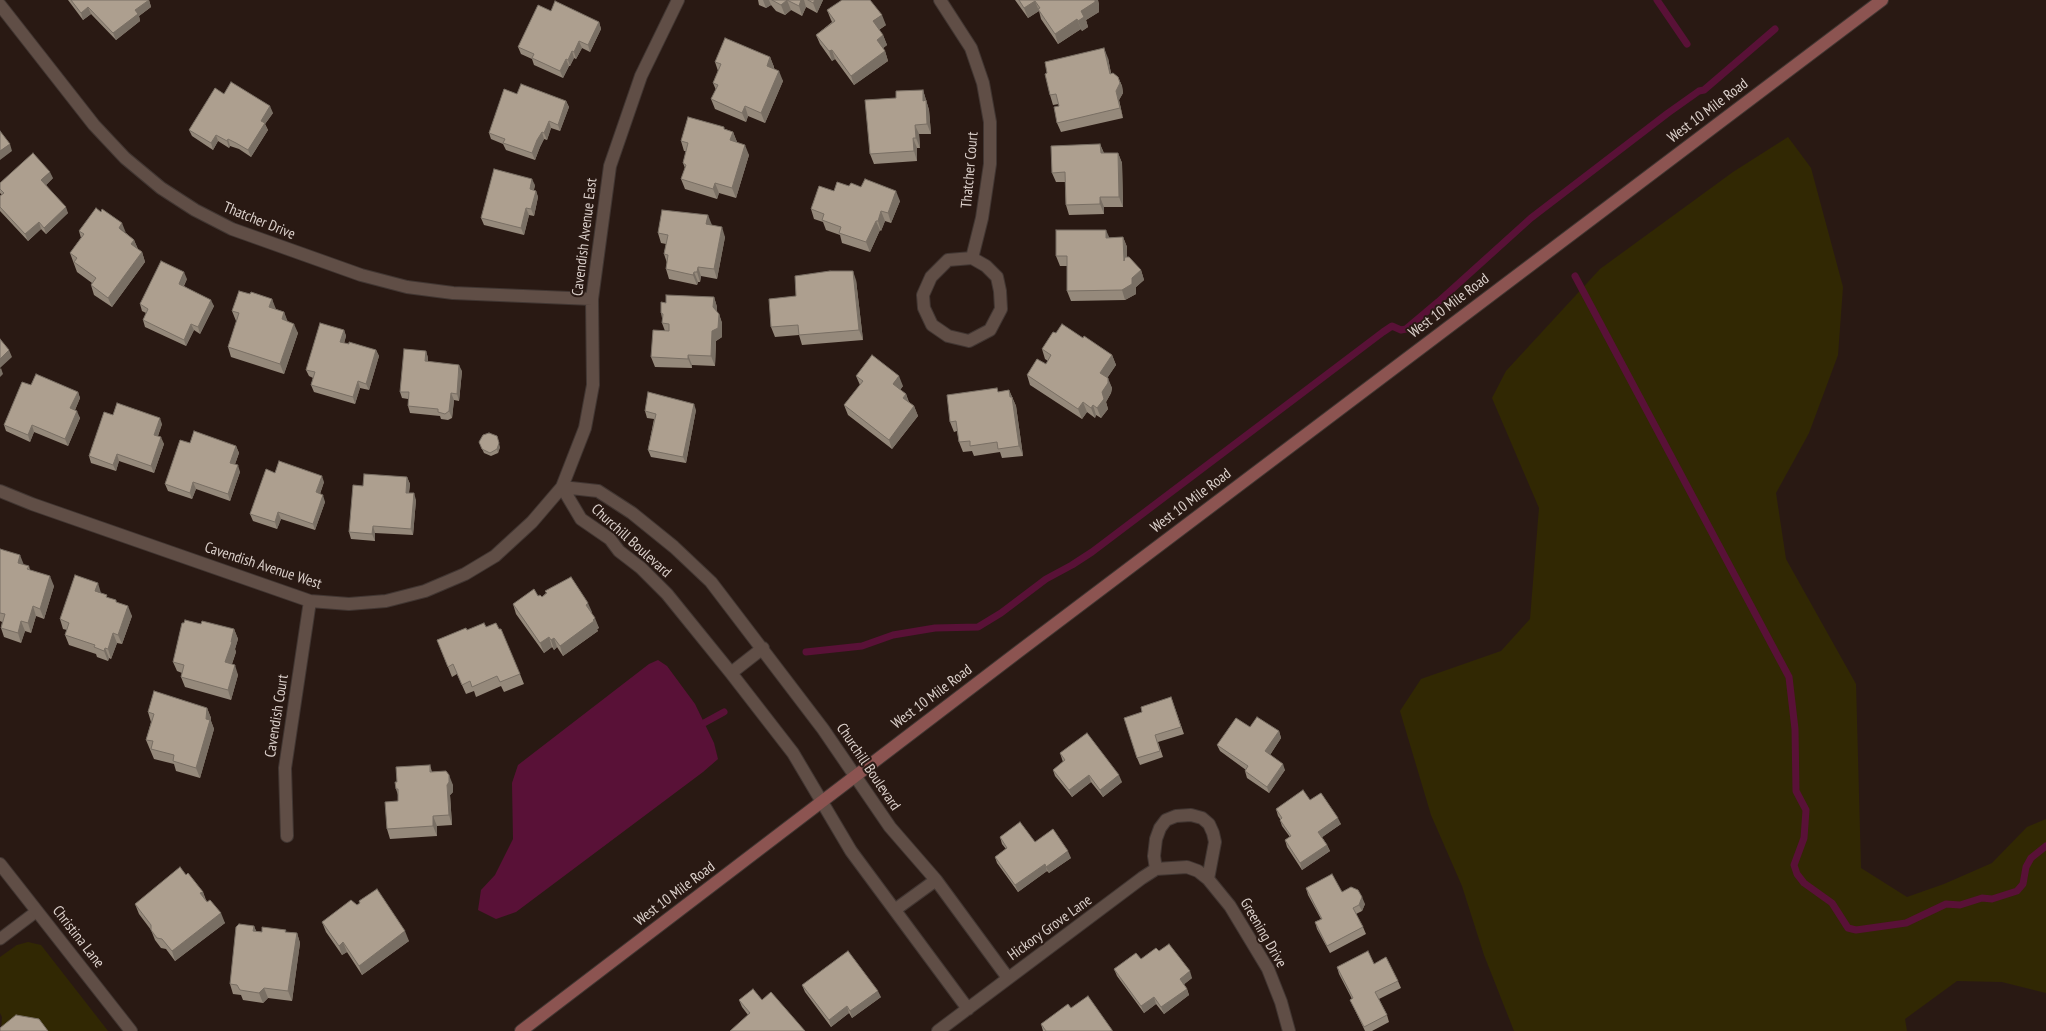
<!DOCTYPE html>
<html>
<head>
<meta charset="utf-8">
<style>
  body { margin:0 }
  canvas { display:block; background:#291913 }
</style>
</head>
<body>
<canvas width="2046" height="1031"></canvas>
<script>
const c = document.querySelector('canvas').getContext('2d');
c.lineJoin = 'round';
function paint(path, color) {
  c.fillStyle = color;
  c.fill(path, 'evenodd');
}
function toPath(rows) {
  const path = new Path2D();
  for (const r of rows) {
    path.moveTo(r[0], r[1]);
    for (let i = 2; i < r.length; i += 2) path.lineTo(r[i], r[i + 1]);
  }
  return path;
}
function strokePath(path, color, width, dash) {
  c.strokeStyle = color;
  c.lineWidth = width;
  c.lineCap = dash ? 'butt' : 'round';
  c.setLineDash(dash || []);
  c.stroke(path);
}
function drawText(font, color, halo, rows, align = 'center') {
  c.font = font + ' "PT Sans Narrow",sans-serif';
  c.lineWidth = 4;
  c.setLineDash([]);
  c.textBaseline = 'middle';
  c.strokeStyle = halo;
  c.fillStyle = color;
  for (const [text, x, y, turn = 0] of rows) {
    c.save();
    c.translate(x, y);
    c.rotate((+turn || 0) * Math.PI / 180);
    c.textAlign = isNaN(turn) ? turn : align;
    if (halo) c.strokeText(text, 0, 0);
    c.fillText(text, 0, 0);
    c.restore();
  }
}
paint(toPath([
  [1788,137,1811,168,1843,287,1838,355,1809,433,1776,493,1786,559,1856,684,1861,868,1907,897,1944,884,1992,863,2027,827,2046,819,2046,993,2002,982,1957,981,1905,1019,1907,1031,1514,1031,1484,955,1462,886,1431,815,1400,711,1421,679,1501,651,1530,619,1539,508,1492,398,1506,371,1600,269,1733,172],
  [28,942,41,945,108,1031,1,1031,2,1017,0,1013,0,957,17,945]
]), '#312803');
paint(toPath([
  [658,660,667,666,695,704,714,743,718,759,703,772,516,912,496,919,478,910,481,890,495,875,513,839,512,783,518,765,649,664]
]), '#591137');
strokePath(toPath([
  [1657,0,1687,44],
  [1575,276,1789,677,1795,729,1796,791,1806,810,1804,838,1794,865,1797,874,1804,883,1832,903,1848,928,1856,930,1906,923,1946,904,1960,905,1982,898,1992,899,2017,891,2023,884,2026,867,2031,858,2046,846],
  [806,652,862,646,893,635,935,628,978,627,1001,613,1046,579,1072,565,1092,552,1383,332,1392,326,1401,330,1406,329,1438,302,1531,218,1668,113,1699,91,1704,90,1775,29],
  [704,723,724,712]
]), '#591137', 7);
const service = toPath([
  [0,939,37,911]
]);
const minor = toPath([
  [940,0,971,48,983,83,990,122,990,164,982,218,972,258],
  [0,5,94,125,125,158,161,188,195,210,232,229,361,275,407,287,453,293,592,299],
  [972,258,986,266,997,277,1000,291,1001,309,990,330,969,341,948,336,932,325,924,308,923,295,931,277,948,260,972,258],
  [0,491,32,504,310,601,349,604,386,601,425,591,465,574,495,556,532,522,562,487,585,428,593,385,592,299,610,166,641,76,678,0],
  [731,673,763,648],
  [287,836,285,768,310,601],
  [0,864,131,1031],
  [1156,869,1154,856,1156,839,1160,828,1166,820,1176,816,1191,815,1202,818,1209,824,1213,833,1215,842,1208,879],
  [896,909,936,880],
  [968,1009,851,851,793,753,731,673,667,594,641,568,619,551,610,539,581,519,562,487,598,491,632,513,674,547,711,582,823,729,890,827,936,880,1008,978],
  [938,1031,1142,878,1156,869,1187,867,1198,871,1208,879,1230,906,1268,969,1281,1002,1289,1031]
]);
const secondary = toPath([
  [521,1031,1018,652,1882,0]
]);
strokePath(service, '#413632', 13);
strokePath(minor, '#413632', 14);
strokePath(secondary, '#413632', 14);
strokePath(service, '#604e46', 11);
strokePath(minor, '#604e46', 12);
strokePath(secondary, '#8c5451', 12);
paint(toPath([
  [68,0,149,0,151,7,139,16,140,21,116,40,91,14,83,20],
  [758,0,823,0,817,13,806,7,802,16,791,10,785,15,776,11,771,5,766,8,759,5],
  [1015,0,1098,0,1099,5,1099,12,1086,20,1088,27,1082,31,1081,29,1058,44,1041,19,1039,11,1028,18],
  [827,10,886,25,879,30,883,35,887,45,883,48,885,51,888,61,854,85,835,59,832,61,820,44,816,35,832,22,831,20],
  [551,11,599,22,601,29,590,52,582,48,576,59,574,58,570,66,569,66,563,78,534,65,532,59,521,54,518,47],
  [770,57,774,67,774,68,783,81,765,123,748,116,746,122,715,109,711,99,716,90,713,83,718,71,715,62],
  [1108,58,1111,73,1118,77,1122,86,1123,93,1119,100,1123,118,1061,132,1057,123,1059,106,1059,104,1053,105,1050,95],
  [923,90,929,110,931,134,919,134,920,148,917,148,917,161,874,164,870,154,896,98],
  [224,94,273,113,265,124,268,130,251,157,239,149,230,146,229,148,218,141,213,150,192,136,189,130],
  [517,94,566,101,569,107,560,131,551,128,547,140,544,139,540,147,535,160,506,150,503,144,491,139,489,133],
  [725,129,733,132,737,142,737,143,749,155,736,198,719,193,717,199,685,189,681,179,685,168,683,163,686,151,684,151,681,141],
  [1100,144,1104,153,1118,153,1122,163,1123,207,1104,207,1104,214,1069,215,1066,205,1065,182,1056,182,1052,173],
  [53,178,46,185,68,213,46,234,41,229,28,241,0,211,0,196,2,195,0,193,0,183],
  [535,185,534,190,536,191,538,197,534,216,529,215,524,235,484,225,481,218],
  [849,186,900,201,891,223,885,221,881,231,880,230,870,252,842,243,840,235,826,230,823,222,814,219,811,209,834,191],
  [712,225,725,237,717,279,701,276,700,282,698,282,697,285,669,279,666,269,667,263,664,254,666,244,661,243,658,233],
  [79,231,126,233,134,240,138,249,142,252,145,262,112,307,94,295,91,285,92,283,77,272,70,253,81,238],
  [1123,237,1127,247,1127,257,1141,270,1144,280,1136,287,1136,294,1125,300,1071,301,1067,291,1067,266,1060,266,1056,256,1109,238],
  [187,279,184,286,214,306,200,334,194,330,186,346,145,327,143,320,146,313,142,311,140,304],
  [856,280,863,340,802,345,799,335,775,337,771,327,796,296],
  [250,294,272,299,275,309,284,312,287,321,298,333,284,374,231,357,228,347,237,321,236,321,232,311],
  [714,297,717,307,717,312,719,314,722,323,722,337,716,341,715,366,692,365,692,368,655,367,651,357,665,331,662,323,662,318,661,313,666,303],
  [344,330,346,336,344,343,376,350,379,356,369,390,360,388,355,404,314,392,311,385,313,378,309,376,306,370],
  [1056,333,1083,338,1112,355,1116,365,1107,378,1112,388,1111,393,1106,402,1108,409,1101,418,1096,415,1095,418,1087,412,1082,419,1030,385,1027,375,1046,364,1048,361,1045,359,1042,349],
  [426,351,428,358,428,362,462,371,459,401,454,400,452,418,448,420,441,419,440,416,410,413,408,406,408,399,402,398,400,392],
  [856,376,903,386,900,390,906,394,909,402,914,406,918,416,892,449,848,415,844,405,860,385],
  [31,385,78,392,80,398,75,410,80,418,68,446,34,432,30,442,6,431,4,425],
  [1009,390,1016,406,1023,456,1002,458,1000,452,974,456,972,451,963,452,959,442,957,431,954,432,950,422,999,392],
  [696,410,686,463,651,457,648,450,654,419,647,418,645,411],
  [113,415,162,424,158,436,164,444,154,473,119,461,116,471,91,463,89,456],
  [479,442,500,447,498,453,491,456,484,453],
  [190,443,236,446,239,453,235,464,240,472,230,501,196,489,192,499,168,491,165,484],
  [275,473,324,482,320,494,325,502,315,530,281,519,277,529,253,521,250,514],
  [407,477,410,484,409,493,416,500,413,535,375,533,375,541,351,539,349,532,363,486],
  [0,549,23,565,29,566,30,570,54,586,44,619,36,616,31,633,25,631,21,643,4,637,1,628,2,622,0,621],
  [545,591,592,612,591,613,599,628,597,629,598,631,563,656,557,647,554,650,552,647,544,653,516,614,513,604,538,596,542,597,546,593],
  [101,594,107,595,107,597,117,602,132,616,122,644,117,643,111,659,109,658,108,661,97,657,96,654,69,645,65,635,67,630,63,629,60,619],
  [201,624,234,629,238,639,235,649,236,652,232,664,238,675,231,700,185,687,181,677,182,673,177,671,173,662],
  [486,627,520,674,524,684,504,692,501,686,476,697,474,691,466,694,457,674,452,677,437,640,467,630],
  [1171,697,1184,734,1158,742,1163,757,1140,765,1137,758,1142,712],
  [207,708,211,718,211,721,214,729,200,778,176,771,174,764,154,759,146,740,151,722,148,712],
  [1250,727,1279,731,1281,738,1270,755,1285,770,1269,793,1247,778,1245,771,1246,770,1220,751,1217,745],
  [1060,753,1122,782,1103,797,1091,782,1072,797,1055,776,1053,770,1063,762],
  [430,765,432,772,453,785,453,792,450,795,452,825,437,826,437,836,390,839,387,829,398,801,398,795,396,789,397,782],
  [1310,800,1341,824,1322,837,1327,845,1330,851,1302,870,1287,847,1285,840,1290,837,1282,826,1280,820,1280,819,1278,816,1276,809],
  [1000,837,1035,842,1071,858,1049,873,1047,871,1018,892,997,863,995,857,1006,849,1002,844],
  [186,875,203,892,206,900,225,923,175,961,166,949,161,948,155,940,151,930,139,914,135,904],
  [1306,888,1342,892,1365,904,1362,911,1356,914,1363,927,1366,934,1330,953,1317,929,1315,922,1321,919,1308,895],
  [359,901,409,941,362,975,347,952,342,955,326,932,322,922,357,905,360,903],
  [254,926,256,931,262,932,286,932,297,933,300,943,292,1001,268,998,263,1003,243,1000,241,995,233,994,230,984],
  [1159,951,1192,978,1184,984,1187,989,1189,995,1164,1014,1156,1004,1144,1013,1117,976,1114,969,1141,959],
  [1374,964,1398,981,1401,988,1379,999,1387,1015,1389,1022,1372,1031,1365,1031,1353,1006,1350,1000,1352,999,1339,974,1337,967],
  [802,985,881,997,852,1018,849,1013,831,1027,805,992],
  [739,1000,762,1000,748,1015,742,1007],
  [1071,1008,1112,1030,1113,1031,1043,1031,1041,1024]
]), '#95897b');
paint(toPath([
  [149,0,151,7,139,16,140,21,116,40,113,33,135,10],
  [763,0,769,0,771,5,766,8],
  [787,0,791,10,785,15,781,5],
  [801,0,804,0,806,7,802,16,799,6],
  [815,0,823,0,817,13,813,3],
  [1095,0,1098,0,1099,5,1099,12,1086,20,1088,27,1082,31,1078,21,1081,11],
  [1035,1,1039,11,1028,18,1024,8],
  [88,7,91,14,83,20,81,13],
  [882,15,886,25,877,31,873,21],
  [1077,19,1081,29,1058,44,1055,34],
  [599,22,601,29,590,52,588,45],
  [883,35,887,45,881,50,877,40],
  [579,41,582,48,576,59,574,52],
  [1104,48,1108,58,1113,84,1110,74],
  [832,50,835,59,832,61,829,51],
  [572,51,574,58,570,66,568,60],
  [885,51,888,61,854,85,851,76],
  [770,57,774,67,770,75,767,66],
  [566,59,569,66,563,78,560,71],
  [779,71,783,81,765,123,761,113],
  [1118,77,1122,86,1123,93,1119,100,1123,118,1120,108,1116,91],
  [923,90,929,110,931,134,927,124,923,101],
  [566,101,569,107,560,131,558,125],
  [270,106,273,113,265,124,268,130,251,157,248,150,261,121],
  [745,106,748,116,746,122,742,113],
  [549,121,551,128,547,140,544,133],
  [915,125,919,134,920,148,916,138],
  [542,132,544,139,540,147,535,160,532,153,537,140],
  [733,132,737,142,734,150,730,140],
  [216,135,218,141,213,150,211,143],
  [913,138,917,148,917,161,914,151],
  [228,139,230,146,229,148,227,141],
  [10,144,12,151,0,160,0,151],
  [1100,144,1104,154,1101,153],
  [745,145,749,155,736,198,732,188],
  [1118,153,1122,163,1123,207,1119,197],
  [50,172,53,178,44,187,41,180],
  [532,179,535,185,532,196,530,189],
  [715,183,719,193,717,199,713,189],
  [536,191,538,197,534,216,531,209],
  [896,191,900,201,891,223,888,213],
  [1100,197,1104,207,1104,214,1100,204],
  [66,207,68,213,46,234,44,228],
  [526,208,529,215,524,235,521,228],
  [881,211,885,221,881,231,878,221],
  [708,215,712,225,706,224],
  [876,221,880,230,870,252,866,242],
  [39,222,41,229,28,241,25,234],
  [122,223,126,233,119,228],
  [722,227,725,237,717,279,714,269],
  [1106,230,1110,239,1106,238],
  [1123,237,1127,247,1127,271,1124,261],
  [134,240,138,250,131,244],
  [142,252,145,262,112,307,108,298],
  [698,267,701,276,700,282,697,272],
  [1141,270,1144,280,1136,287,1136,294,1125,300,1122,290,1132,278],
  [853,271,856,280,863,340,859,330],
  [184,272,187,279,181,290,179,284],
  [694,272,698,282,697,285,693,275],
  [714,297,717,307,717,317,713,307],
  [272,299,276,309,273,317,269,307],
  [211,300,214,306,200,334,198,327],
  [284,312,288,322,282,319],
  [719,314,722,323,722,337,716,341,715,366,711,356,712,331],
  [191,324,194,330,186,346,184,340],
  [294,324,298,333,284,374,280,364],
  [344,330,346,336,343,348,340,342],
  [9,350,12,357,0,368,0,359],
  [376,350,379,356,369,390,366,384],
  [426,351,428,358,427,368,425,361],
  [688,355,692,365,692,368,688,359],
  [1112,355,1116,365,1104,383,1100,373],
  [459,365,462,371,459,401,457,394],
  [1,368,3,374,0,377,0,369],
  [899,376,903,386,897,394,893,384],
  [1108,378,1112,388,1111,393,1106,402,1108,409,1101,418,1097,408,1102,392],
  [358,381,360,388,355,404,353,397],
  [1009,390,1016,406,1023,456,1019,446],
  [78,392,80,398,73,415,70,408],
  [451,393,454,400,452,418,449,411],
  [906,394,909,404,903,398],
  [1083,402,1087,412,1082,419,1078,409],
  [694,404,696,410,686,463,683,457],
  [1093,405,1096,415,1095,418,1091,408],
  [914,406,918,416,892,449,889,440],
  [77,411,80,418,68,446,65,439],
  [160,418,162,424,156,441,154,435],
  [32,425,34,432,30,442,28,435],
  [497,436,500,447,498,453,497,449],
  [161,437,164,444,154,473,151,466],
  [236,446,239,453,233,470,230,463],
  [117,454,119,461,116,471,113,465],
  [238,465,240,472,230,501,228,494],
  [322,476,324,482,318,499,316,492],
  [407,477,410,484,408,499,406,493],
  [193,482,196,489,192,499,190,493],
  [414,493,416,500,413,535,411,529],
  [323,495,325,502,315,530,313,524],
  [278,512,281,519,277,529,275,522],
  [373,526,375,533,375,541,372,534],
  [20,555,24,565,18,563],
  [50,576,54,586,44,619,40,609],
  [98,583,101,593,95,591],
  [588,603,592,612,589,614,586,605],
  [33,606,36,616,31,633,28,623],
  [128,606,132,616,122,644,118,635],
  [595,618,599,628,597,629,598,631,563,656,560,646],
  [21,621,25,631,21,643,18,633],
  [234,629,238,639,235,649,236,652,229,672,225,662],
  [113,633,117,643,111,659,108,649],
  [549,637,552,647,544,653,540,643],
  [554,638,557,647,554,650,551,640],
  [105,648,109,658,108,661,104,651],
  [235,665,238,675,231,700,228,690],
  [207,708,211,718,211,721,214,729,200,778,196,768,206,719],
  [1279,731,1281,738,1268,758,1265,751],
  [1283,764,1285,770,1269,793,1267,787],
  [449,775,453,785,453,792,450,795,452,825,449,815,447,785],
  [1089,775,1091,782,1072,797,1069,790],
  [1119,775,1122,782,1103,797,1100,790],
  [433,816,437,826,437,836,433,826],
  [1338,818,1341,824,1321,838,1318,832],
  [1327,845,1330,851,1302,870,1300,863],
  [1068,851,1071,858,1049,873,1046,867],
  [1045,864,1047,871,1018,892,1015,885],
  [203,892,206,902,200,893],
  [1362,897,1365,904,1362,911,1359,905],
  [221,913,225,923,175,961,172,951],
  [254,926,258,936,253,931],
  [405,931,409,941,362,975,359,966],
  [297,933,300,943,292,1001,288,991],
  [343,942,347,952,342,955,339,946],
  [1190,971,1192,978,1182,986,1180,979],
  [264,988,268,998,263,1003,259,993],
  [1187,989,1189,995,1164,1014,1161,1007],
  [878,991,881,997,852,1018,850,1011],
  [1154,997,1156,1004,1144,1013,1141,1006],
  [847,1006,849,1013,831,1027,829,1020]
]), '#796f64');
const building = toPath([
  [71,0,149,0,135,10,138,14,113,33,88,7,81,13,71,0],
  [772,0,801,0,799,6,787,0,781,5,772,0],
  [808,0,815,0,813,3,808,0],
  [842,0,870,0,882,15,873,21,883,35,877,40,885,51,851,76,832,50,829,51,816,35,835,21,827,10,842,0],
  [1019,0,1095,0,1095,2,1081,11,1084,17,1078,21,1077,19,1055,34,1038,9,1040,8,1035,1,1024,8,1019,0],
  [555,1,599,22,588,45,579,41,574,52,572,51,568,60,566,59,560,71,532,58,534,54,518,47,538,5,551,11,555,1],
  [725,38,770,57,767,66,779,71,761,113,745,106,742,113,711,99,718,85,713,83,721,64,715,62,725,38],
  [1104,48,1110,74,1113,73,1118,77,1120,83,1116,91,1120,108,1057,123,1054,107,1059,106,1056,94,1050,95,1045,74,1047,73,1045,62,1104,48],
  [231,82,270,106,261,121,265,123,248,150,236,143,228,139,227,141,216,135,211,143,189,130,215,88,224,94,231,82],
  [521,84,566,101,558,125,549,121,544,133,542,132,537,140,532,153,503,143,505,139,489,133,504,89,517,94,521,84],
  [923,90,923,101,926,100,927,124,915,125,916,138,913,138,914,151,870,154,865,100,896,98,896,91,923,90],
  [688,117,724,127,724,129,733,132,730,140,745,145,732,188,715,183,713,189,681,179,686,165,683,163,688,143,681,141,688,117],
  [0,131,10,144,0,151,0,131],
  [1100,144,1101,153,1118,153,1119,197,1100,197,1100,204,1066,205,1065,172,1052,173,1051,146,1100,144],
  [33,153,50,172,41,180,66,207,44,228,39,222,25,234,0,207,0,196,4,193,0,189,0,183,33,153],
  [494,169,532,179,530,189,536,191,531,209,526,208,521,228,481,218,494,169],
  [865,179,896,191,888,213,881,211,878,221,876,221,866,242,839,233,841,227,822,220,824,214,811,209,819,186,834,191,837,182,849,186,851,183,861,187,865,179],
  [96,208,101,212,102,209,122,223,119,228,134,240,131,244,142,252,108,298,91,285,96,278,74,262,77,258,70,253,84,234,79,231,96,208],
  [662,210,708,215,706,224,722,227,714,269,698,267,697,272,694,272,693,275,666,269,668,255,664,254,668,235,658,233,662,210],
  [1056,230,1106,230,1106,238,1123,237,1124,261,1125,257,1129,257,1141,270,1132,278,1132,284,1122,290,1067,291,1067,256,1056,256,1056,230],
  [161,261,184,272,179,284,211,300,198,327,191,324,184,340,143,320,148,309,140,304,161,261],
  [830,271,853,271,859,330,799,335,798,325,771,327,769,299,796,296,795,276,830,271],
  [239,291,250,294,251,292,272,299,269,307,284,312,282,319,294,324,280,364,228,347,239,313,232,311,239,291],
  [666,295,714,297,713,307,719,314,718,328,712,331,711,356,688,355,688,359,651,357,653,330,669,331,669,324,662,323,663,314,661,313,661,302,666,303,666,295],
  [320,323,344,330,340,342,349,344,349,342,376,350,366,384,358,381,353,397,311,385,315,372,306,370,320,323],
  [1062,324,1083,338,1084,336,1112,355,1100,373,1108,378,1108,383,1102,392,1104,399,1097,408,1093,405,1091,408,1083,402,1078,409,1027,375,1037,359,1046,364,1051,355,1042,349,1053,332,1056,333,1062,324],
  [0,339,9,350,0,359,0,339],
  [404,349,426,351,425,361,459,365,457,394,451,393,449,411,445,414,438,412,438,409,408,406,409,392,400,392,404,349],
  [872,355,899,376,893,384,906,394,903,398,914,406,889,440,844,405,863,381,856,376,872,355],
  [36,374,78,392,70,408,77,411,65,439,32,425,28,435,4,425,22,382,31,385,36,374],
  [997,388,998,392,1009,390,1010,397,1012,397,1019,446,998,449,997,442,970,446,970,441,959,442,956,421,950,422,947,395,997,388],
  [648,392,694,404,683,457,648,450,656,414,645,411,648,392],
  [117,403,160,418,154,435,161,437,151,466,117,454,113,465,89,456,104,412,113,415,117,403],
  [194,431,236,446,230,463,238,465,228,494,193,482,190,493,165,484,180,440,190,443,194,431],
  [489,433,497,436,499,443,497,449,490,453,482,449,479,442,483,435,489,433],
  [279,461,322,476,316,492,323,495,313,524,278,512,275,522,250,514,266,469,275,473,279,461],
  [364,474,407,477,406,493,414,493,411,529,373,526,372,534,349,532,353,485,363,486,364,474],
  [0,549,20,555,18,563,29,566,27,569,50,576,40,609,33,606,28,623,21,621,18,633,1,628,5,614,0,613,0,549],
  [75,575,98,583,95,591,107,595,106,597,116,600,116,602,128,606,118,635,113,633,108,649,105,648,104,651,94,647,95,645,65,635,69,623,60,619,75,575],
  [571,577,588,603,586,605,595,618,593,620,594,621,560,646,554,638,551,640,549,637,540,643,513,604,534,589,538,596,540,595,542,597,547,593,545,591,571,577],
  [185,620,201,624,202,621,234,629,231,642,232,642,225,662,235,665,228,690,181,677,184,665,173,662,182,623,184,623,185,620],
  [484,623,486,627,496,623,499,629,501,629,520,674,500,682,497,676,472,687,470,681,462,685,453,664,448,667,437,640,466,628,467,630,484,623],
  [154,691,207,708,206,719,210,720,196,768,173,761,174,755,151,749,153,741,146,740,154,714,148,712,154,691],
  [1171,697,1181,727,1155,735,1160,751,1137,758,1124,718,1142,712,1141,707,1171,697],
  [1257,717,1279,731,1265,751,1283,764,1267,787,1245,771,1248,766,1217,745,1236,718,1250,727,1257,717],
  [1087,733,1119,775,1100,790,1089,775,1069,790,1053,770,1065,760,1060,753,1087,733],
  [430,765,430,772,446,771,449,775,449,782,447,785,449,815,433,816,433,826,387,829,385,802,398,801,398,789,396,789,395,782,397,782,396,767,430,765],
  [1303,790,1310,800,1321,793,1338,818,1318,832,1327,845,1300,863,1285,840,1291,836,1280,820,1282,818,1276,809,1303,790],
  [1020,822,1035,842,1053,829,1068,851,1046,867,1045,864,1015,885,995,857,1007,848,1000,837,1020,822],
  [180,867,186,875,188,873,203,892,200,893,207,902,210,900,221,913,172,951,162,939,157,938,151,930,151,925,135,904,180,867],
  [1332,874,1342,892,1351,887,1358,890,1362,897,1359,905,1353,908,1363,927,1327,946,1315,922,1322,919,1306,888,1332,874],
  [377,889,405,931,359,966,343,942,339,946,322,922,351,900,357,905,360,903,359,901,377,889],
  [239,924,254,926,253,931,262,932,262,927,286,930,285,932,297,933,288,991,264,988,259,993,240,990,237,985,230,984,236,927,239,924],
  [1169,944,1190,971,1180,979,1187,989,1161,1007,1154,997,1141,1006,1114,969,1136,953,1141,959,1156,948,1159,951,1169,944],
  [848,951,878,991,850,1011,847,1006,829,1020,802,985,848,951],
  [1368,951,1374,964,1386,957,1398,981,1375,992,1387,1015,1364,1027,1350,1000,1353,998,1337,967,1368,951],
  [753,989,762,1000,771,992,805,1031,730,1031,750,1013,739,1000,753,989],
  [1088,996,1112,1030,1110,1031,1046,1031,1041,1024,1068,1004,1071,1008,1088,996],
  [16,1015,39,1019,48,1031,0,1031,0,1028,16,1015]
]);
paint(building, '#ad9f8f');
strokePath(building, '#796f64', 1);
drawText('15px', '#dbd0cb', '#291913', [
  ["West 10 Mile Road",1708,111,-37],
  ["Thatcher Court",970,170,-85],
  ["Thatcher Drive",259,221,22],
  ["Cavendish Avenue East",585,237,-83],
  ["West 10 Mile Road",1449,306,-37],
  ["West 10 Mile Road",1191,501,-37],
  ["Churchill Boulevard",631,541,42],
  ["Cavendish Avenue West",263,566,18],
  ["West 10 Mile Road",932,697,-37],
  ["Cavendish Court",277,716,-81],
  ["Churchill Boulevard",868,767,56],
  ["West 10 Mile Road",675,894,-37],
  ["Hickory Grove Lane",1050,928,-36],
  ["Greening Drive",1263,933,60],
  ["Christina Lane",78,937,52]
]);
</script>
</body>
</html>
